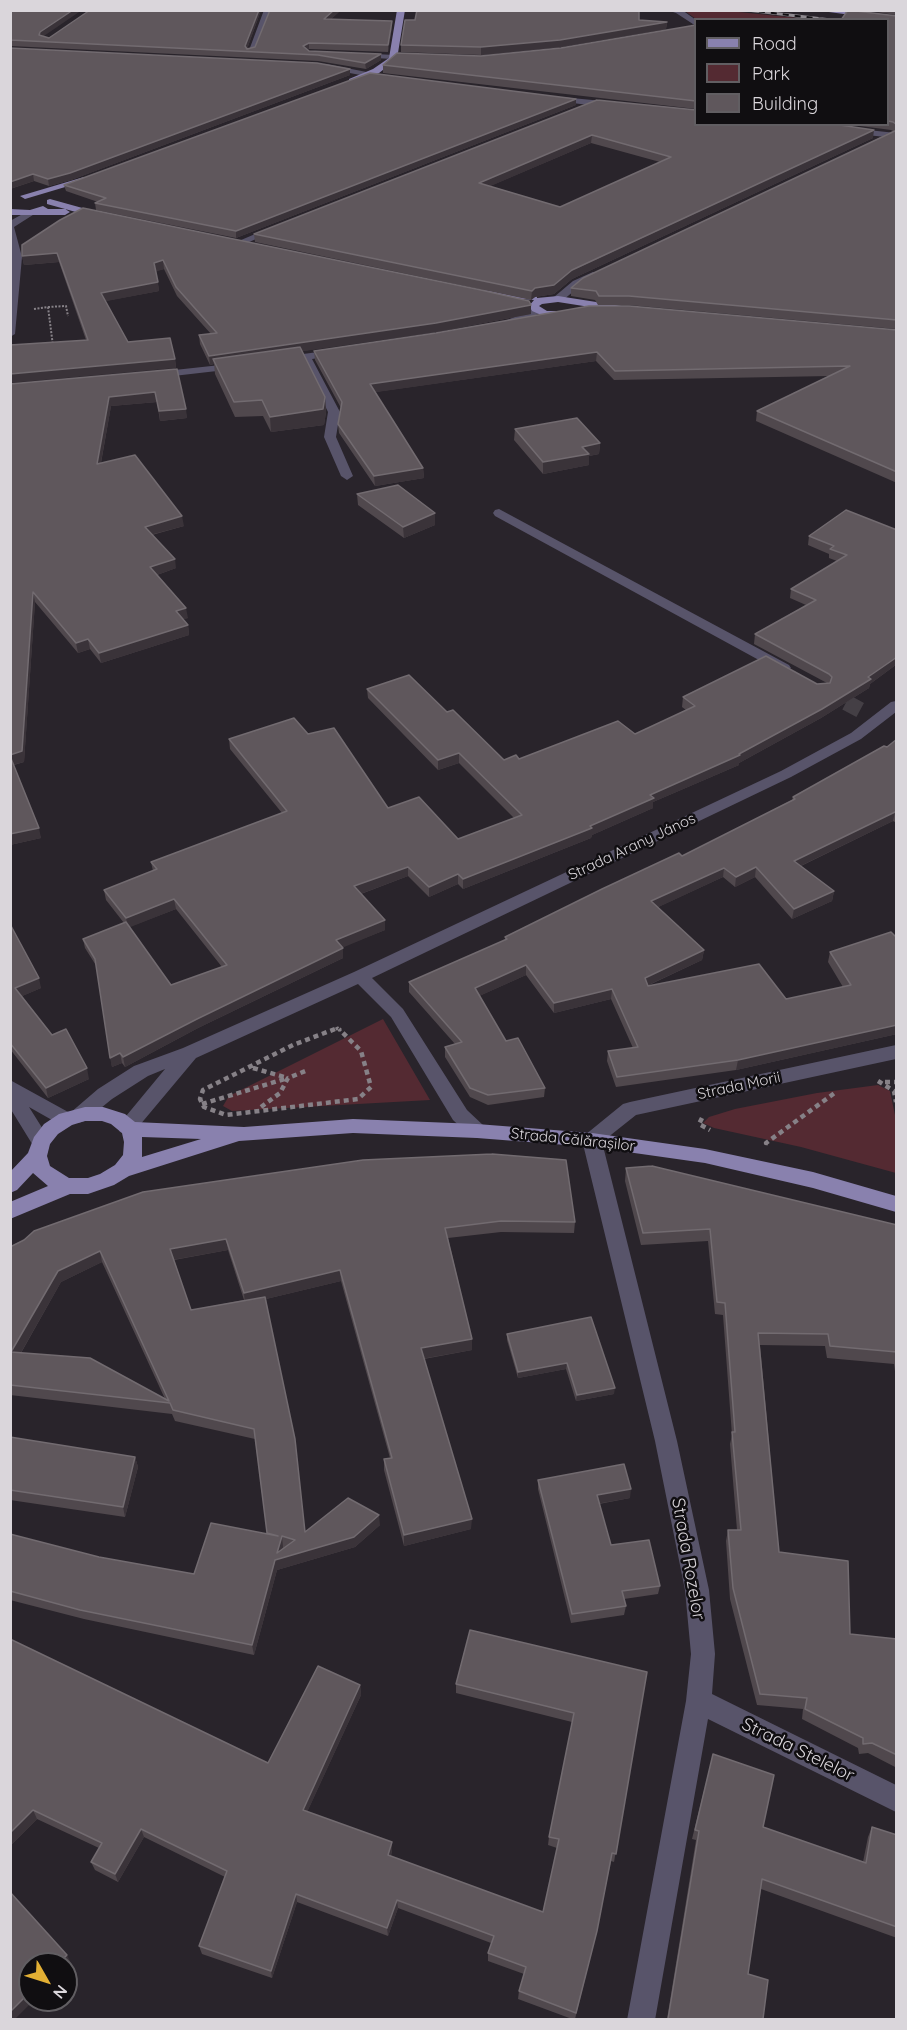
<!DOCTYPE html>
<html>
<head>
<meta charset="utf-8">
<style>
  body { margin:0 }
  #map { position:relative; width:907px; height:2030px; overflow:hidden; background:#29242b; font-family:Quicksand,sans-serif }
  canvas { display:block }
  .frame { position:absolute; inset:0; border:12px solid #dad6db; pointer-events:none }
  .legend { position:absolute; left:694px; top:18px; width:195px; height:108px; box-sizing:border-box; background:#100e11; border:2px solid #615e62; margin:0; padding:8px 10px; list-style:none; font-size:18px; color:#dad6db }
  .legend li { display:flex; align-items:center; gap:12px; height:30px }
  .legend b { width:30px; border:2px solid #615e62 }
  .north { position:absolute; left:18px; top:1952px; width:60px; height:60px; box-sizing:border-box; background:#100e11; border:2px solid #615e62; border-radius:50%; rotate:129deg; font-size:16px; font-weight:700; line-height:24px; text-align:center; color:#dad6db }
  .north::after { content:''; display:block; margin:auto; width:21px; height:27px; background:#e2af34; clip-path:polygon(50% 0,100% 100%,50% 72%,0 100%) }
</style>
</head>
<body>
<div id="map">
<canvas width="907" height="2030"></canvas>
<div class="frame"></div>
<ul class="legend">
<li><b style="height:8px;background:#8981ae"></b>Road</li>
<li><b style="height:16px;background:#542a32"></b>Park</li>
<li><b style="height:16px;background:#5f575c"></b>Building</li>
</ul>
<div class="north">N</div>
</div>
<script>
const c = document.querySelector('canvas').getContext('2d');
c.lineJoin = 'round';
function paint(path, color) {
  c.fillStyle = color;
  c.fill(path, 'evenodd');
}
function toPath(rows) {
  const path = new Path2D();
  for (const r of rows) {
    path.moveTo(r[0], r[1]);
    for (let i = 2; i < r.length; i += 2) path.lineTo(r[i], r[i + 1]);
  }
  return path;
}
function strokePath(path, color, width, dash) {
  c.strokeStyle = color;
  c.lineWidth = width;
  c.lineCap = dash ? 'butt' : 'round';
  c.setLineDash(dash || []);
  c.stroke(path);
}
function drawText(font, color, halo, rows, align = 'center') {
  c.font = font + ' Quicksand,sans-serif';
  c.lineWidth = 5;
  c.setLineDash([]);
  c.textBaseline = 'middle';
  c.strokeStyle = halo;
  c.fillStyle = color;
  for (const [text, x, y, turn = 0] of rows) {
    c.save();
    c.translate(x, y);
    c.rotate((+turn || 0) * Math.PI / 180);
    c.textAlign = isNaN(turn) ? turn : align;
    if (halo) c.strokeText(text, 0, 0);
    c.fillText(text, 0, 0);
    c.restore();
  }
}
paint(toPath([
  [685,11,729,11,798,18,696,19],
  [383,1019,430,1100,232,1111,223,1106,229,1096],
  [878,1085,890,1091,896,1120,896,1173,801,1147,714,1128,703,1123,709,1117,735,1109,817,1093]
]), '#542a32');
strokePath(toPath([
  [825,691,862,711]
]), '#443f45', 16, [16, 8]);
strokePath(toPath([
  [48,307,66,306,68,316],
  [34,309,48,307,53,346]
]), '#868187', 2, [2, 1.5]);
strokePath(toPath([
  [331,1031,338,1028,341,1031]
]), '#868187', 3, [3, 2]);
strokePath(toPath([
  [335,1029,293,1045,203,1090,200,1099,204,1107,226,1115,358,1099,371,1087,361,1051,339,1029],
  [253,1068,288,1078],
  [878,1081,894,1091,896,1102],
  [885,1082,896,1082],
  [202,1104,288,1078],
  [261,1107,280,1093,288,1078,308,1070],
  [702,1118,699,1124,710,1130],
  [768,1143,766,1143,836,1092]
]), '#868187', 4.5, [5, 4]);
paint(toPath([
  [264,10,271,10,255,51,248,53,264,10],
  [667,10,682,10,696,20,696,26,676,13,667,10],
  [357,53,413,56,417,58,413,60,354,57,353,55,357,53],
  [326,64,387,76,391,78,387,80,323,68,323,64,326,64],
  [551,96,613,102,617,105,613,108,548,100,548,96,551,96],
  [849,128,896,133,896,138,846,133,846,129,849,128],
  [28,211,36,213,14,227,22,257,15,334,10,337,10,221,28,211],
  [274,226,282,228,242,245,234,243,274,226],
  [593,272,602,274,581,285,562,301,554,301,554,297,573,281,593,272],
  [537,308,541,309,541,313,496,330,488,330,487,328,537,308],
  [340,349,344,350,344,354,312,359,340,412,336,437,353,476,347,480,341,476,324,437,328,412,303,360,281,363,275,360,281,357,340,349],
  [239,363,243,364,243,368,156,378,150,375,156,372,239,363],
  [499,509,789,665,791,668,784,672,779,671,495,516,493,513,495,510,499,509],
  [896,701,896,712,861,739,791,777,372,978,403,1009,467,1110,484,1126,487,1131,484,1136,477,1138,470,1136,453,1120,391,1017,358,984,196,1058,134,1132,127,1134,120,1132,117,1127,165,1069,148,1076,112,1099,85,1121,78,1123,74,1122,66,1126,59,1124,29,1107,51,1142,48,1147,41,1149,34,1147,10,1108,10,1080,70,1113,98,1089,134,1066,183,1048,354,972,781,771,851,733,891,702,896,701],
  [896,1045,896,1059,636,1115,602,1142,677,1441,709,1590,715,1654,712,1694,896,1785,896,1812,708,1719,655,2020,627,2020,686,1701,691,1654,685,1590,655,1441,582,1140,585,1135,623,1104,630,1102,896,1045]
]), '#58546a');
paint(toPath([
  [397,10,405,10,397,59,379,73,355,83,349,83,349,79,373,69,389,58,397,10],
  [814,10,841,10,896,17,896,21,814,10],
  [84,177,92,179,25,199,20,196,84,177],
  [50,199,104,214,106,216,101,219,47,204,47,200,50,199],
  [43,206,48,209,65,209,70,212,65,215,10,215,10,209,30,210,43,206],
  [481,290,533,294,537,295,537,298,558,296,628,307,633,310,628,313,558,302,542,304,539,306,547,311,574,311,574,315,546,317,532,311,529,306,534,300,477,295,476,293,481,290],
  [85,1107,103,1107,125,1114,135,1122,244,1127,353,1119,477,1124,592,1133,705,1149,813,1172,896,1196,896,1212,813,1188,705,1163,592,1147,477,1138,353,1133,239,1141,129,1176,114,1185,88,1194,70,1194,10,1219,10,1202,48,1186,33,1173,17,1190,10,1193,10,1172,28,1153,34,1137,44,1124,59,1114,85,1107],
  [85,1121,102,1121,111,1124,122,1133,124,1142,123,1155,115,1165,100,1174,88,1178,69,1178,50,1166,47,1156,50,1144,58,1134,72,1125,85,1121],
  [142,1137,201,1139,142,1157,142,1137]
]), '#8981ae');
const rail = toPath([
  [747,10,831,20]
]);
strokePath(rail, '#8e898f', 3);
strokePath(rail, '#100e11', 2, [6]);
paint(toPath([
  [10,10,44,36,49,38,261,10,247,49,255,47,270,10,341,10,331,19,392,21,392,27,388,52,309,49,307,50,309,51,381,54,381,60,366,69,318,61,10,46],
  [863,10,897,10,897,15,896,15],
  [897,16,897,330,896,329,628,305,598,305,595,300,571,296,571,288,893,131,891,130,845,124,888,124,888,20],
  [415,20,639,20,667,22,666,29,560,47,481,55,401,52,401,45],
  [696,25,696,109,383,73,383,65,561,48],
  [10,48,350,75,71,180,49,186,34,181,10,189],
  [597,100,873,138,572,279,554,294,535,297,531,300,255,242,254,234],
  [591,143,660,162,560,207,490,186],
  [576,105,236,238,96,210,95,203,98,202,66,191,64,185],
  [60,220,531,314,436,332,302,351,325,397,326,412,324,425,271,432,263,416,235,417,215,374,214,364,210,365,200,344,199,335,211,334,177,296,164,269,156,271,159,291,105,301,128,342,175,359,176,368,86,340,59,262,24,265,22,256],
  [897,330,897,483,756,421,757,411,830,376,614,380,596,361,375,392,423,468,424,478,375,486,339,433,338,424,341,408,315,360,314,351],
  [177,369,187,418,160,421,157,402,111,406,101,463,184,526,152,535,176,568,157,575,188,618,183,619,188,625,189,635,101,663,90,649,78,653,35,602,24,762,14,765,41,838,10,845,10,384],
  [515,429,600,443,599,454,589,456,589,465,543,474,514,440],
  [357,494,435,513,435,525,404,538,358,505],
  [897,530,897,664,870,684,869,688,821,718,739,763,739,765,653,802,653,808,592,835,591,838,463,889,458,884,429,897,408,876,361,894,385,930,342,947,343,958,198,1028,125,1067,122,1063,112,1067,97,967,85,948,83,939,124,923,106,900,104,890,153,871,151,862,282,813,230,749,229,739,308,734,388,808,458,839,514,818,459,763,438,770,368,698,367,689,447,712,504,760,519,759,635,734,686,710,682,707,683,697,827,683,754,644,755,634,806,605,790,598,791,589,837,561,829,558,829,554,808,545,809,536],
  [176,909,222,967,171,985,129,927],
  [897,739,897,823,893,821,801,866,834,891,832,901,792,919,755,877,735,887,723,877,658,907,704,950,702,960,647,986,786,999,843,987,828,962,830,952,897,938,897,1034,736,1070,616,1087,607,1061,608,1051,633,1048,611,999,554,1013,526,975,479,996,506,1041,545,1088,544,1097,488,1105,470,1097,445,1057,445,1047,455,1044,409,992,409,982,505,940,505,937,682,856,792,800,793,797,887,747],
  [10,924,41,988,22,996,52,1035,89,1079,48,1098,10,1049],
  [626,1168,897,1225,897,1386,894,1364,827,1358,825,1346,760,1345,779,1552,850,1634,897,1639,897,1768,868,1753,859,1754,858,1748,802,1719,803,1709,757,1705,730,1599,726,1541,728,1530,737,1530,730,1444,732,1435,723,1315,715,1314,708,1241,641,1245,625,1181],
  [143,1192,575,1222,574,1233,501,1232,448,1238,472,1339,472,1350,424,1359,471,1529,404,1546,384,1470,384,1459,390,1458,341,1281,266,1299,305,1532,380,1525,355,1547,277,1570,254,1655,84,1619,10,1600,10,1534,99,1557,194,1574,267,1533,255,1439,175,1421,172,1414,10,1395,10,1247],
  [228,1250,244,1300,191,1310,174,1260],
  [102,1262,165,1399,21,1353,61,1282],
  [591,1317,614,1394,576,1401,566,1369,518,1378,507,1340,507,1334],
  [10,1437,135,1457,138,1467,125,1517,10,1500],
  [538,1480,630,1498,599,1504,611,1545,660,1586,658,1594,624,1599,626,1606,624,1615,571,1623,538,1489],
  [10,1639,268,1763,360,1685,361,1695,307,1812,392,1842,392,1850,391,1856,543,1912,557,1848,548,1845,549,1837,572,1722,456,1693,456,1684,647,1672,614,1862,611,1861,595,1939,575,2019,572,2019,518,1999,519,1991,524,1974,488,1961,488,1953,491,1943,398,1908,388,1936,297,1902,272,1978,202,1954,199,1946,225,1877,144,1837,118,1882,95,1870,91,1862,99,1848,37,1819,10,1846],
  [713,1754,763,1827,863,1862,868,1837,872,1827,897,1835,897,1938,761,1889,748,1974,763,2019,667,2019,696,1840,692,1839]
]), '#50484d');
paint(toPath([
  [73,10,82,10,41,38,39,35,40,32],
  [259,10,261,10,246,52,245,46],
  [334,10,341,10,325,25,324,19],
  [392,21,392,27,388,52,388,45],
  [667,22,666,29,560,47,481,55,481,47],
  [309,43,309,49,303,52,303,46],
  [381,54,381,60,366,69,365,63],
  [350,69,350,75,71,180,49,186,48,179],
  [576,99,576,105,236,238,236,231],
  [874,130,873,138,572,279,554,294,535,297,531,300,532,291,535,288],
  [592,135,591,143,479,191,479,183],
  [33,174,34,181,10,189,10,182],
  [57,253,59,262,24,265,22,256],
  [163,260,164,269,155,272,154,263],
  [158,282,159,291,102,302,101,293],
  [531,305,531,314,436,332,215,364,213,359,214,364,210,365,209,356],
  [597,352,596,361,370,393,370,384],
  [175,359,176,368,10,383,10,374],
  [155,392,157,402,111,406,99,473,97,464,109,397],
  [325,397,326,412,324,425,271,432,270,417],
  [186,409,187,418,160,421,159,411],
  [600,443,599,454,589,456,589,465,543,474,543,462,582,447],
  [423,468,424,478,375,486,374,476],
  [435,513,435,525,404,538,403,527],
  [182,516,184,526,146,536,145,527],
  [175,559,176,568,151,577,150,567],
  [33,592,35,602,24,762,12,765,10,755],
  [186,608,188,618,177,621,176,611],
  [188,625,189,635,101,663,99,653],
  [88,639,90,649,78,653,76,643],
  [897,657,897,664,870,684,869,688,821,718,739,763,739,765,653,802,653,808,592,835,591,838,463,889,463,879,590,826,650,795,739,754,868,677],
  [459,753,459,763,438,770,438,760],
  [895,812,893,821,792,870,794,861],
  [39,828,41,838,10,845,10,834],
  [408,867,408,876,355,896,354,886],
  [756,867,755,877,735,887,736,877],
  [724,868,723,877,650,911,651,901],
  [458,874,458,884,429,897,429,887],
  [834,891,832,901,792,919,794,909],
  [174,899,176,909,128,928,126,918],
  [385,920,385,930,337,950,336,940],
  [343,948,343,958,198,1028,125,1067,123,1057,197,1019],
  [704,950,702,960,644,987,645,978],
  [526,965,526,975,475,998,475,988],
  [39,978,41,988,18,998,15,988],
  [612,989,611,999,554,1013,554,1003],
  [897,1025,897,1034,736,1070,738,1060],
  [120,1053,122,1063,112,1067,110,1058],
  [87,1068,89,1079,48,1098,46,1088],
  [226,1239,228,1250,172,1260,170,1249],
  [100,1251,102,1262,61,1282,15,1363,11,1352,58,1271],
  [340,1270,341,1281,245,1304,244,1293],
  [472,1339,472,1350,421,1359,421,1348],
  [567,1363,566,1369,518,1378,518,1372],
  [615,1388,614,1394,576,1401,577,1395],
  [135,1457,138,1467,125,1517,123,1507],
  [631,1489,630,1498,596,1504,597,1495],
  [379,1515,380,1525,355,1547,277,1570,254,1655,252,1645,282,1536,283,1547,280,1559],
  [472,1519,471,1529,404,1546,404,1535],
  [360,1685,361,1695,304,1819,303,1810],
  [33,1810,37,1819,10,1846,10,1833],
  [141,1829,144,1837,118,1882,115,1874],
  [392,1842,392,1850,388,1864,388,1855],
  [296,1894,297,1902,272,1978,271,1971],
  [397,1900,398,1908,388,1936,387,1928],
  [67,1955,71,1963,66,1968,66,1964,58,1964],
  [30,1992,30,2000,34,2000,15,2019,10,2019,10,2012]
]), '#3a3339');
const building = toPath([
  [10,10,73,10,40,32,39,35,49,38,90,10,259,10,245,46,247,49,255,47,270,10,334,10,324,19,392,21,388,45,309,43,303,46,309,51,381,54,365,63,318,55,10,40,10,10],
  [417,10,639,10,639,20,667,22,560,40,481,47,401,45,405,20,415,20,417,10],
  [848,10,897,16,897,125,893,122,888,121,888,20,841,20,848,10],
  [696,25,696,101,383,65,397,53,481,56,561,48,696,25],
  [10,48,317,63,350,69,70,173,48,179,33,174,10,182,10,48],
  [370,73,576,99,236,231,95,203,106,198,64,185,370,73],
  [597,100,696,110,696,124,833,124,874,130,572,270,554,285,535,288,532,291,254,234,597,100],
  [592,135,671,157,560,207,479,183,592,135],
  [897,130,897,320,629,296,599,296,596,291,571,288,583,278,897,130],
  [83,208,481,290,529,301,531,305,436,323,209,356,199,335,217,333,176,287,163,260,154,263,158,282,101,293,128,342,170,338,175,359,10,374,10,345,88,340,57,253,22,256,22,245,60,220,83,208],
  [589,306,629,306,897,330,897,472,757,411,850,366,615,371,597,352,370,384,423,468,374,476,338,424,342,402,314,351,436,333,589,306],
  [300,347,325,397,323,409,270,417,262,400,234,402,213,359,300,347],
  [177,369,186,409,159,411,155,392,109,397,97,464,135,455,182,516,145,527,175,559,150,567,186,608,176,611,188,625,99,653,88,639,76,643,33,592,22,751,10,755,10,384,177,369],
  [577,418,600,443,582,447,589,454,543,462,515,429,577,418],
  [398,485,435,513,403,527,357,494,398,485],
  [846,510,897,530,897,657,868,677,871,679,822,709,739,754,740,755,650,795,654,798,590,826,592,828,463,879,458,874,429,887,408,867,354,886,385,920,336,940,343,948,197,1019,123,1057,120,1053,110,1058,95,959,83,939,126,922,171,985,227,965,174,899,126,918,104,890,157,869,151,862,287,811,229,739,294,718,308,734,334,728,388,808,419,797,458,839,522,815,459,753,438,760,367,689,409,675,447,712,453,710,504,760,516,755,519,759,618,721,635,734,695,706,683,697,766,656,817,684,830,683,832,677,829,674,755,634,816,600,791,589,847,555,830,549,834,546,809,536,846,510],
  [897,739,897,812,895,812,794,861,834,891,794,909,756,867,736,877,724,868,651,901,704,950,645,978,648,986,759,964,786,999,851,985,830,952,891,932,897,938,897,1025,738,1060,617,1077,608,1051,638,1047,612,989,554,1003,526,965,475,988,506,1041,518,1038,545,1088,488,1095,470,1088,445,1047,462,1042,409,982,507,939,505,937,602,889,679,853,682,856,795,799,793,797,884,746,887,747,897,739],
  [10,756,39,828,10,834,10,756],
  [10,924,39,978,15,988,52,1035,66,1029,87,1068,46,1088,10,1043,10,924],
  [492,1154,566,1160,575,1222,501,1221,445,1228,472,1339,421,1348,472,1519,404,1535,384,1459,392,1458,340,1270,244,1293,226,1239,170,1249,191,1310,265,1297,295,1439,305,1532,348,1498,379,1515,354,1537,275,1560,252,1645,80,1610,10,1591,10,1534,99,1557,194,1574,211,1523,278,1536,267,1533,254,1429,173,1410,170,1403,10,1385,10,1247,24,1240,34,1231,143,1192,363,1160,492,1154],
  [100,1251,169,1401,90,1358,11,1352,58,1271,100,1251],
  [282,1536,295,1540,277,1553,282,1536],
  [652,1166,897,1225,897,1352,830,1346,828,1334,758,1333,779,1552,848,1561,850,1634,897,1639,897,1755,872,1743,863,1744,863,1738,805,1709,807,1698,760,1694,733,1588,728,1530,741,1530,732,1432,735,1432,725,1303,717,1302,710,1229,643,1233,626,1168,652,1166],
  [591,1317,615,1388,577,1395,567,1363,518,1372,507,1334,591,1317],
  [10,1437,135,1457,123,1507,10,1490,10,1437],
  [624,1464,631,1489,597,1495,611,1545,649,1540,660,1586,622,1591,626,1606,572,1614,538,1480,624,1464],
  [470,1630,647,1672,616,1854,612,1853,597,1931,576,2013,519,1991,526,1967,488,1953,494,1936,397,1900,387,1928,296,1894,271,1971,199,1946,227,1871,141,1829,115,1874,91,1862,102,1843,33,1810,10,1833,10,1639,268,1763,318,1666,360,1685,303,1810,392,1842,388,1855,543,1912,559,1839,549,1837,574,1713,456,1684,470,1630],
  [713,1754,774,1775,763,1827,866,1863,872,1827,897,1835,897,1927,762,1879,748,1974,768,1980,763,2019,668,2019,699,1831,695,1830,713,1754],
  [10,1892,67,1955,58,1964,30,1964,30,1992,10,2012,10,1892]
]);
paint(building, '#5f575c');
strokePath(building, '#726b70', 1.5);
drawText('15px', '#dad6db', '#100e11', [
  ["Strada Arany János",632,847,-25],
  ["Strada Morii",739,1086,-12],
  ["Strada Călărașilor",573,1140,6]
]);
drawText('18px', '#dad6db', '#100e11', [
  ["Strada Rozelor",688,1559,80],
  ["Strada Stelelor",798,1750,26]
]);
</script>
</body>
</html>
